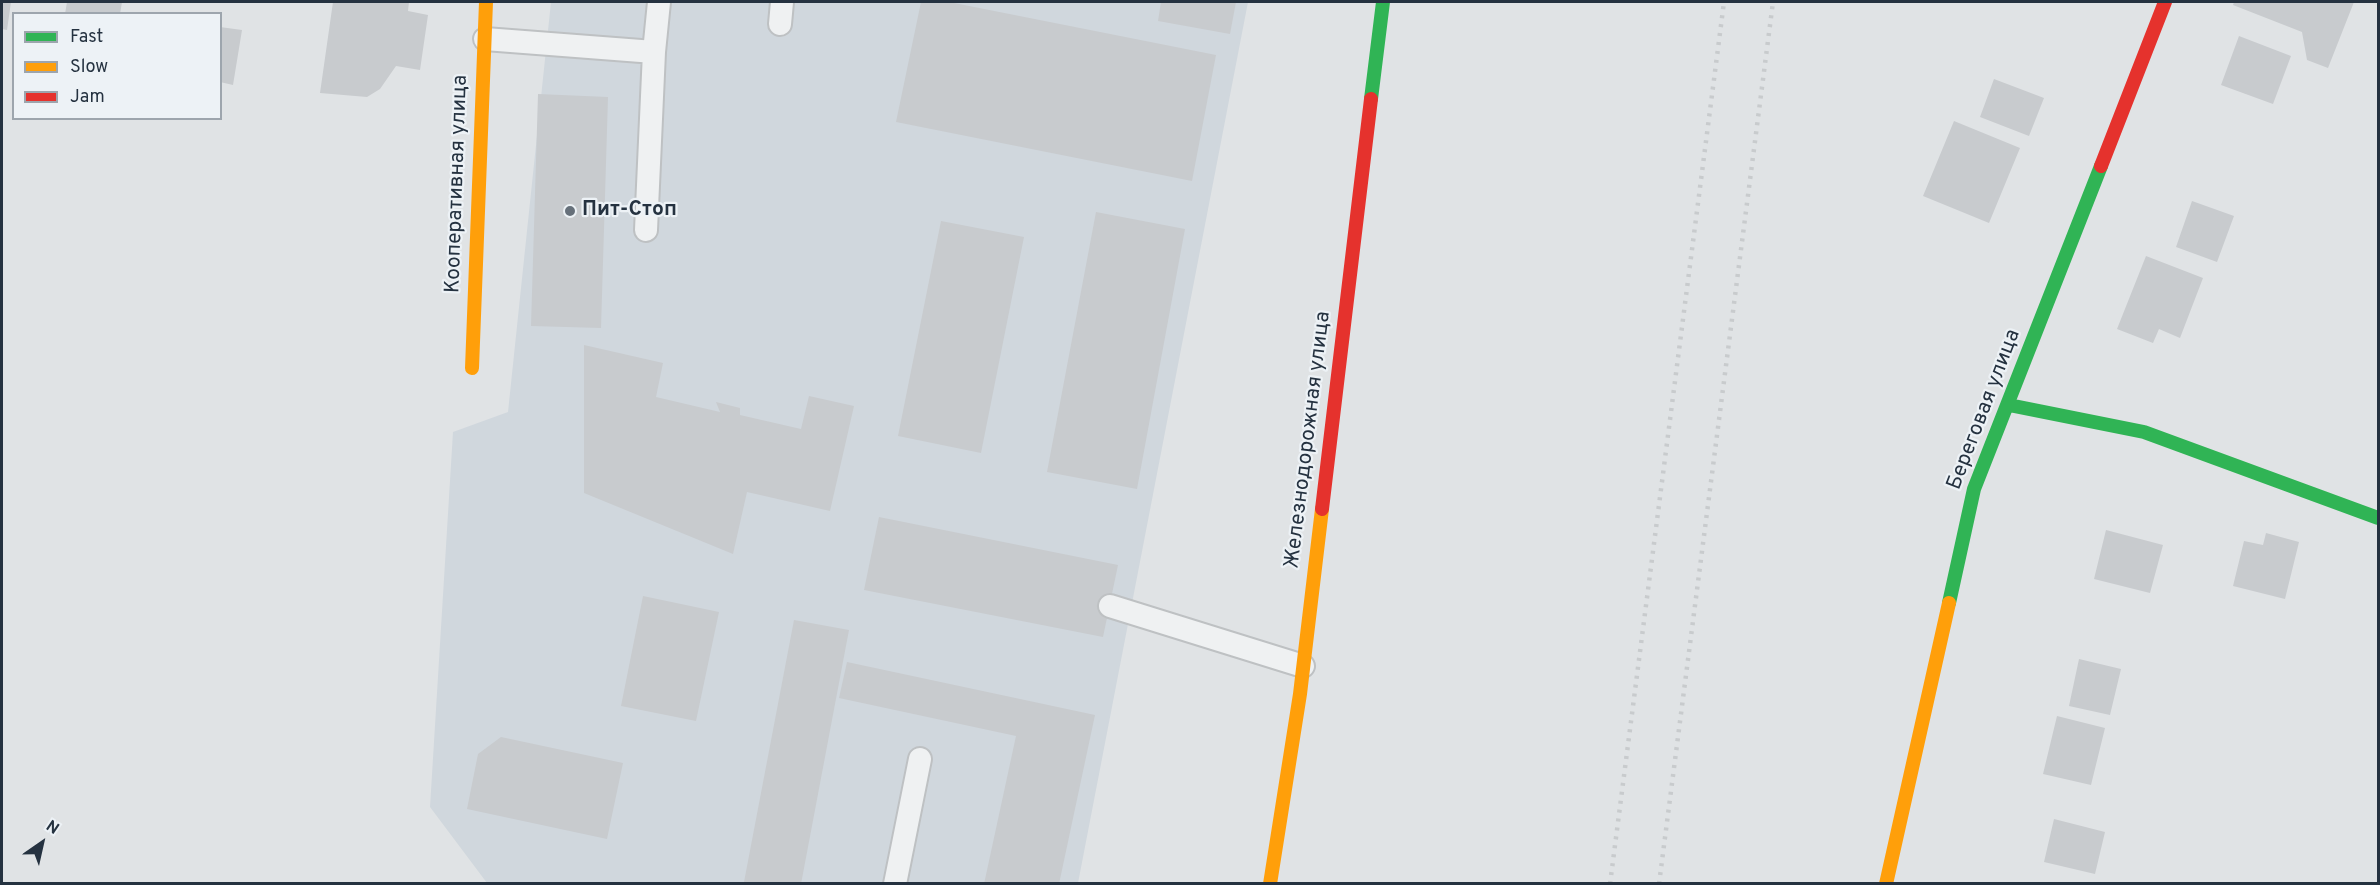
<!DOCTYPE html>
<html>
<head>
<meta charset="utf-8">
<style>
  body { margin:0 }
  #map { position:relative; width:2380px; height:885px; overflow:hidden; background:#e0e3e5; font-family:Overpass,sans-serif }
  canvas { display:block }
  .frame { position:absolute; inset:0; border:3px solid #253240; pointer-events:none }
  .legend { position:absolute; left:12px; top:12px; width:210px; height:108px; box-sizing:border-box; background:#edf2f6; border:2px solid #9da5ad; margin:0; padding:8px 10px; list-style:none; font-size:18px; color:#253240 }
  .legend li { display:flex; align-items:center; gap:12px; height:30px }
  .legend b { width:30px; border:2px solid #9da5ad }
  .north { position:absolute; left:12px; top:813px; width:60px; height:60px; -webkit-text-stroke:4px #edf2f6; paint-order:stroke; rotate:34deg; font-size:16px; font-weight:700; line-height:24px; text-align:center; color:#253240 }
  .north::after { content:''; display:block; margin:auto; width:21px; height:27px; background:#253240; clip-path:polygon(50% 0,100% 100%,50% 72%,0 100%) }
</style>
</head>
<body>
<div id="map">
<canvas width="2380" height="885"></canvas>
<div class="frame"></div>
<ul class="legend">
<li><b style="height:8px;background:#30b455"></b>Fast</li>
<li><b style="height:8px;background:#ff9f0a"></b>Slow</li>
<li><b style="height:8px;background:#e5322d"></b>Jam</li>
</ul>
<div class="north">N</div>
</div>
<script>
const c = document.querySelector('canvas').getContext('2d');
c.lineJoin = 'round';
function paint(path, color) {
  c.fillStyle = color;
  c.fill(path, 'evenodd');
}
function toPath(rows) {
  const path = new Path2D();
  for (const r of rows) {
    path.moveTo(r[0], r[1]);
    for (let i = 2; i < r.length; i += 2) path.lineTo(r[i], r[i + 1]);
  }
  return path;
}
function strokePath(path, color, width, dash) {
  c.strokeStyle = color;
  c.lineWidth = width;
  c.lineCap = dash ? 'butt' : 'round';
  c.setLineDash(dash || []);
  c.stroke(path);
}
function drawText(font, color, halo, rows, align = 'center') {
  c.font = font + ' Overpass,sans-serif';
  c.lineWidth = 4.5;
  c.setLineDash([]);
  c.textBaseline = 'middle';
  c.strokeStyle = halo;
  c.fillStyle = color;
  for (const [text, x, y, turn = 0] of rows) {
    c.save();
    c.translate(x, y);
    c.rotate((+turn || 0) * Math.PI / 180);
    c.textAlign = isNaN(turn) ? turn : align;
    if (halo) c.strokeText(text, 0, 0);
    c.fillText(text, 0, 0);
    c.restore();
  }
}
paint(toPath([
  [551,2,1248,2,1078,883,487,883,430,807,453,432,508,412]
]), '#d0d7dd');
paint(toPath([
  [2,2,11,2,7,30,2,29],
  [67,2,122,2,120,14,65,14],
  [333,2,409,2,408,11,428,15,420,70,396,66,380,89,367,97,320,93],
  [921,2,949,2,1216,55,1192,181,896,122],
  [1161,2,1236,2,1230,34,1158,21],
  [2234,2,2354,2,2328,68,2307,60,2302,32,2233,5],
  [220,27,242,30,233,85,220,82],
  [2239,36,2291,56,2273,104,2221,85],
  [1994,79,2044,98,2029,136,1980,117],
  [538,94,608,97,601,328,531,326],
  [1954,121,2020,148,1989,223,1923,196],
  [2192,201,2234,216,2217,262,2176,247],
  [1096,212,1185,229,1137,489,1047,472],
  [941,221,1024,237,981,453,898,436],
  [2146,256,2203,278,2180,338,2159,329,2153,343,2117,329],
  [584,345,663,363,656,397,720,412,716,402,740,408,740,415,801,429,809,396,854,406,830,511,747,492,733,554,584,493],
  [879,517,1118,565,1103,637,864,590],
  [2106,530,2163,545,2150,593,2094,579],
  [2266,533,2299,542,2285,599,2233,586,2244,541,2263,545],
  [643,596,719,612,696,721,621,706],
  [794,620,849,630,801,884,750,884,744,882],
  [2079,659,2121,669,2110,715,2069,706],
  [847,662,1095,715,1059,884,984,884,1016,736,839,698],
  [2057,716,2105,728,2091,785,2043,774],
  [501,737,623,763,607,839,467,809,478,754],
  [2054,819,2105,832,2095,874,2044,862]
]), '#c8cbce');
const lane = toPath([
  [780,24,782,2],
  [485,39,654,52,659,2],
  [646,230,654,52],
  [1110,606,1303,666],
  [895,884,920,759]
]);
strokePath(lane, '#bec1c3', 26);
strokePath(lane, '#eff1f2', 22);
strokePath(toPath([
  [1371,99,1383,2],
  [2009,405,2144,432,2378,518],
  [1949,603,1974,489,2101,166]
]), '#30b455', 14);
strokePath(toPath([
  [472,368,486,2],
  [1270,884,1300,694,1322,509],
  [1886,884,1949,603]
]), '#ff9f0a', 14);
strokePath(toPath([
  [2101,166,2165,2],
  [1322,509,1371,99]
]), '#e5322d', 14);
strokePath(toPath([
  [1610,884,1724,2],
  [1659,884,1773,2]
]), '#c8cbcd', 4.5, [3, 6]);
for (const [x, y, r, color] of [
  [570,211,6,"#66707a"]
]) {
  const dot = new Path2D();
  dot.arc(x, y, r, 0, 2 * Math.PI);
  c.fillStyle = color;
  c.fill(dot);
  strokePath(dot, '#edf2f6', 2);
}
drawText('21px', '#253240', '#edf2f6', [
  ["Кооперативная улица",458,184,-88],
  ["Береговая улица",1985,410,-69],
  ["Железнодорожная улица",1309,440,-83]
]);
drawText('bold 21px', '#253240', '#edf2f6', [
  ["Пит-Стоп",582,211]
], 'left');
</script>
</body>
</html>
